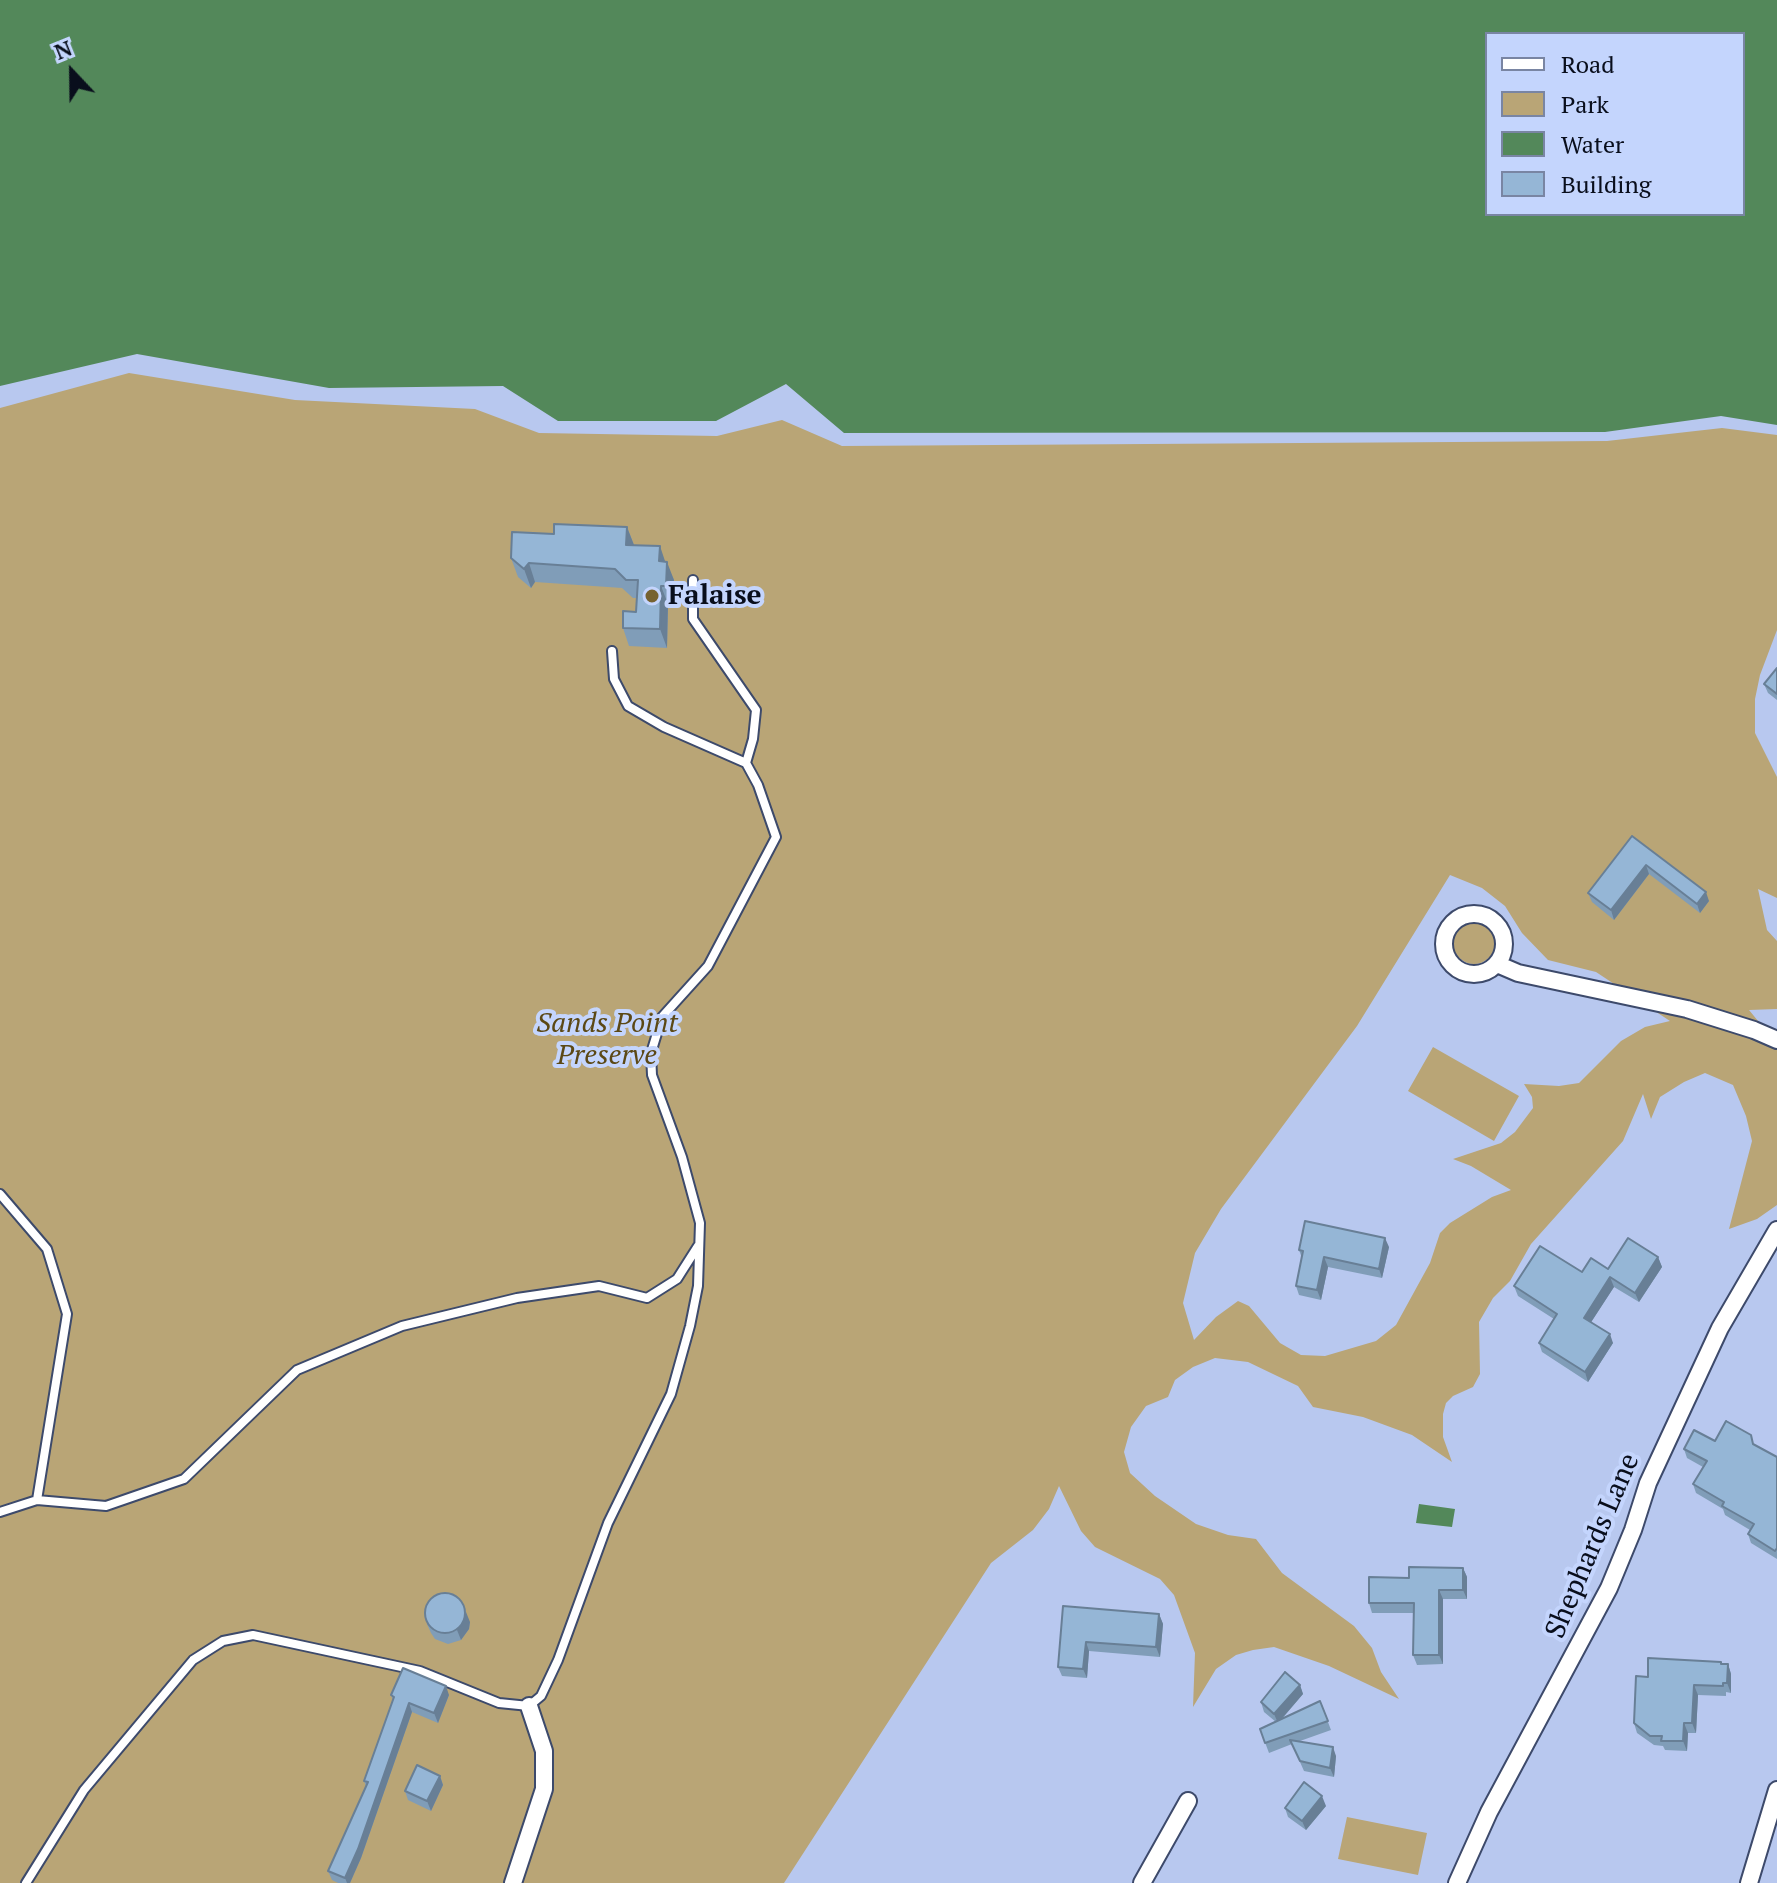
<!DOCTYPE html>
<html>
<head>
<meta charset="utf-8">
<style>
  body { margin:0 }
  #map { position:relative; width:1777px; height:1883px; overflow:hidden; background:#b8c8ef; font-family:"PT Serif",serif }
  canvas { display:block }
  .legend { position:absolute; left:1485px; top:32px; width:260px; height:184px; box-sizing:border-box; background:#c4d5fd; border:2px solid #7985a3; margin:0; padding:10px 14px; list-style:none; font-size:24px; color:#090e1c }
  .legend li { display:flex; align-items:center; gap:16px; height:40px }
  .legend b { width:40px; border:2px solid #7985a3 }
  .north { position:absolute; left:32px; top:32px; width:80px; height:80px; -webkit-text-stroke:6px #c4d5fd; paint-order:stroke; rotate:338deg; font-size:22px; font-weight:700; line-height:32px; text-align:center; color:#090e1c }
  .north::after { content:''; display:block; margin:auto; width:28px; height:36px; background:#090e1c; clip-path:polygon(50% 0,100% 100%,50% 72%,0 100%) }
</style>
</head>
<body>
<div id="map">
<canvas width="1777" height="1883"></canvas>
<ul class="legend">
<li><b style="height:10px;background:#fff"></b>Road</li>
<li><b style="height:22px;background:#b9a576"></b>Park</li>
<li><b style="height:22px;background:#53885a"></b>Water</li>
<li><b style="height:22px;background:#95b6d6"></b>Building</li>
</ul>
<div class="north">N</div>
</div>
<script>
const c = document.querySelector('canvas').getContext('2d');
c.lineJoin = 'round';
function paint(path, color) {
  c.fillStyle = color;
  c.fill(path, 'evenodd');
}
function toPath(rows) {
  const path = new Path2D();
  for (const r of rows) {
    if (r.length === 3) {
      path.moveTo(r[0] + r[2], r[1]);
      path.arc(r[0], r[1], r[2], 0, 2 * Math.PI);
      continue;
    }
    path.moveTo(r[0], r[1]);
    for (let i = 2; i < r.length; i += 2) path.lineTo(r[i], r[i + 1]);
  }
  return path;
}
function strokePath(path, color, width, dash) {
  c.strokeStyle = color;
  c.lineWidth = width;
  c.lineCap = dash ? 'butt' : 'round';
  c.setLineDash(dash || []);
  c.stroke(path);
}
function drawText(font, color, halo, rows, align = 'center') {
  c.font = font + ' "PT Serif",serif';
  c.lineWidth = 8;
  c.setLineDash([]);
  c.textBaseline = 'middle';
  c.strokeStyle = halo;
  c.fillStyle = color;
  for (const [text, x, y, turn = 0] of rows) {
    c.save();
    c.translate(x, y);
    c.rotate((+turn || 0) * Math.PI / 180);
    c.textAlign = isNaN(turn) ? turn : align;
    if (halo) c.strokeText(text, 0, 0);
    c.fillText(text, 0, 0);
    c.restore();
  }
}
paint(toPath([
  [129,373,295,400,475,409,539,433,717,436,782,420,842,446,1607,441,1722,428,1777,435,1777,630,1760,675,1755,699,1755,733,1777,777,1777,898,1758,889,1767,930,1777,941,1777,1009,1749,1010,1777,1044,1777,1205,1757,1219,1729,1229,1752,1141,1746,1116,1733,1085,1705,1073,1684,1082,1660,1097,1651,1119,1643,1094,1623,1141,1531,1244,1510,1281,1493,1298,1479,1322,1480,1374,1473,1387,1453,1396,1446,1403,1443,1414,1443,1437,1452,1462,1412,1435,1363,1417,1313,1407,1298,1386,1248,1362,1215,1358,1193,1367,1175,1380,1168,1397,1146,1406,1131,1427,1124,1452,1130,1473,1155,1496,1196,1524,1228,1535,1256,1539,1282,1573,1354,1626,1372,1648,1381,1672,1399,1699,1329,1666,1274,1647,1253,1650,1236,1655,1216,1669,1193,1707,1195,1653,1174,1595,1160,1579,1095,1547,1081,1531,1059,1486,1049,1509,1033,1530,991,1563,784,1883,0,1883,0,408],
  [1450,875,1482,888,1505,906,1522,933,1548,960,1596,972,1670,1021,1645,1027,1621,1041,1579,1083,1559,1086,1524,1084,1532,1097,1533,1108,1515,1132,1501,1143,1453,1159,1471,1166,1511,1190,1492,1197,1450,1223,1440,1233,1430,1263,1396,1325,1376,1341,1325,1356,1301,1355,1280,1343,1249,1306,1238,1301,1216,1317,1194,1340,1183,1303,1195,1253,1221,1209,1357,1026],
  [1474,943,21],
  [1433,1047,1519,1096,1494,1141,1408,1091],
  [1347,1817,1427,1833,1418,1875,1338,1859]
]), '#b9a576');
paint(toPath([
  [0,0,1777,0,1777,425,1721,416,1605,432,844,433,786,384,716,421,558,421,503,386,329,388,137,354,0,386],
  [1743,34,1743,214,1487,214,1487,34],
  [1419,1504,1455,1509,1452,1527,1416,1523]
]), '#53885a');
const service = toPath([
  [693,580,693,619,756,710,753,739,746,763],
  [0,1194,47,1249,67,1314,37,1500],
  [0,1512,37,1500,106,1506,184,1479,297,1370,402,1326,517,1298,599,1286,647,1298,677,1279,698,1246],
  [26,1883,84,1790,193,1660,223,1641,253,1635,420,1671,499,1703,529,1706,541,1696,558,1660,608,1523,671,1394,690,1326,698,1286,700,1223,682,1157,652,1075,651,1053,662,1017,708,966,776,837,758,785,746,763,664,727,628,706,614,679,612,651]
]);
const minor = toPath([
  [1474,944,30],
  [1497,964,1518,973,1687,1009,1754,1030,1777,1040],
  [513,1883,544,1789,544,1751,529,1706],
  [1142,1883,1188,1801],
  [1457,1883,1489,1812,1609,1588,1633,1530,1648,1483,1720,1328,1777,1230],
  [1749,1883,1777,1790]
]);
strokePath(service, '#3d4a6b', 12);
strokePath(minor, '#3d4a6b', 20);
strokePath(service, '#fff', 8);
strokePath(minor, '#fff', 16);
paint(toPath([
  [627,527,634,545,665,562,674,580,673,605,668,604,667,648,629,646,623,628,636,612,637,598,633,598,622,588,535,582,531,588,518,577,511,558,554,534],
  [1777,668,1777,700,1768,693,1764,684],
  [1632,836,1709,901,1700,913,1649,874,1614,920,1592,902,1588,893],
  [1389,1247,1382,1278,1328,1267,1321,1300,1299,1295,1296,1286,1302,1258,1299,1250],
  [1658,1257,1662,1267,1639,1302,1614,1287,1591,1322,1613,1343,1588,1382,1542,1352,1539,1343,1554,1319,1518,1296,1514,1286,1582,1272,1608,1269],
  [1715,1441,1754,1445,1777,1457,1777,1559,1751,1543,1748,1534,1750,1530,1725,1515,1723,1509,1696,1493,1693,1484,1703,1467,1687,1458,1684,1449],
  [1463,1568,1467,1577,1467,1599,1443,1599,1443,1664,1417,1665,1413,1655,1414,1613,1372,1613,1369,1603,1409,1578],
  [1063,1606,1159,1614,1163,1624,1160,1657,1089,1651,1087,1678,1062,1676,1058,1667],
  [470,1622,469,1629,461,1640,448,1644,435,1639,431,1633,427,1624],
  [1721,1662,1722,1664,1728,1664,1731,1674,1731,1693,1726,1692,1726,1696,1698,1695,1696,1733,1688,1733,1687,1751,1665,1750,1663,1746,1654,1745,1637,1733,1634,1723,1648,1677],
  [1300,1685,1303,1694,1281,1720,1320,1701,1331,1730,1300,1741,1336,1756,1334,1777,1304,1771,1292,1744,1269,1753,1260,1729,1276,1722,1264,1712,1261,1702],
  [391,1695,449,1695,438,1723,412,1712,361,1858,350,1883,338,1883,332,1880,328,1871,366,1786,364,1781,393,1700],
  [440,1776,443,1785,431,1811,408,1800,405,1791],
  [1326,1806,1306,1830,1288,1817,1285,1808]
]), '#809db8');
paint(toPath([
  [627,527,634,545,626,545],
  [660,546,666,564,659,561],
  [667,562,674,580,673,605,666,586],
  [529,563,535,582,531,588,524,569],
  [661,586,668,604,667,648,660,629],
  [1646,865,1649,874,1614,920,1611,910],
  [1706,892,1709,901,1700,913,1697,904],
  [1385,1238,1389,1247,1382,1278,1379,1269],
  [1324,1257,1328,1267,1321,1300,1317,1290],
  [1658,1257,1662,1267,1639,1302,1635,1293],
  [1610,1277,1614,1287,1588,1327,1584,1318],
  [1610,1334,1613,1343,1588,1382,1585,1372],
  [1463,1568,1467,1577,1467,1599,1463,1590],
  [1439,1590,1443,1599,1443,1664,1439,1655],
  [466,1612,470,1622,469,1629,461,1640,457,1630],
  [1159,1614,1163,1624,1160,1657,1156,1647],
  [1086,1642,1089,1651,1087,1678,1083,1669],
  [1728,1664,1731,1674,1731,1693,1727,1683],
  [1300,1685,1303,1694,1278,1723,1274,1714],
  [1694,1685,1698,1695,1696,1733,1692,1723],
  [446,1686,449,1695,438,1723,434,1713],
  [409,1703,412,1712,361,1858,350,1883,347,1883,345,1878],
  [1684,1723,1688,1733,1687,1751,1683,1741],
  [1333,1747,1336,1756,1334,1777,1330,1768],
  [440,1776,443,1785,431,1811,427,1801],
  [1322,1796,1326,1806,1306,1830,1302,1821]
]), '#687f96');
const building = toPath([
  [554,524,627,527,626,545,660,546,659,561,667,562,666,586,661,586,660,629,623,628,623,611,636,612,638,580,626,580,615,569,529,563,524,569,511,558,512,532,554,534,554,524],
  [1777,668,1777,694,1764,684,1777,668],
  [1632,836,1706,892,1697,904,1646,865,1611,910,1588,893,1632,836],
  [1305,1221,1385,1238,1379,1269,1324,1257,1317,1290,1296,1286,1303,1251,1299,1250,1305,1221],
  [1628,1238,1658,1257,1635,1293,1610,1277,1584,1318,1610,1334,1585,1372,1539,1343,1557,1314,1514,1286,1540,1246,1582,1272,1591,1258,1608,1269,1628,1238],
  [1726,1421,1751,1435,1753,1444,1777,1457,1777,1548,1775,1551,1748,1534,1754,1524,1722,1506,1724,1502,1693,1484,1707,1461,1684,1449,1694,1430,1715,1441,1726,1421],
  [1409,1567,1463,1568,1463,1590,1439,1590,1439,1655,1413,1655,1414,1603,1369,1603,1369,1577,1409,1578,1409,1567],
  [445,1613,20],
  [1063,1606,1159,1614,1156,1647,1086,1642,1083,1669,1058,1667,1063,1606],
  [1648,1658,1721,1662,1721,1664,1728,1664,1727,1683,1723,1683,1723,1686,1694,1685,1692,1723,1684,1723,1683,1741,1661,1741,1662,1736,1650,1736,1634,1723,1636,1676,1648,1677,1648,1658],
  [403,1668,446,1686,434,1713,409,1703,358,1849,345,1878,328,1871,368,1782,364,1781,394,1697,391,1695,403,1668],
  [1285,1672,1300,1685,1274,1714,1261,1702,1285,1672],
  [1320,1701,1328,1721,1265,1743,1260,1729,1320,1701],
  [1290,1740,1333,1747,1330,1768,1300,1761,1290,1740],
  [417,1765,440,1776,427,1801,405,1791,417,1765],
  [1304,1782,1322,1796,1302,1821,1285,1808,1304,1782]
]);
paint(building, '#95b6d6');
strokePath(building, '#687f96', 2);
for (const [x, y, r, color] of [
  [652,596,8,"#766231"]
]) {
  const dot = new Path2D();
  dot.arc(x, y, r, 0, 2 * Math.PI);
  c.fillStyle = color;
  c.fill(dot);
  strokePath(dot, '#c4d5fd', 3);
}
drawText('bold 28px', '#090e1c', '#c4d5fd', [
  ["Falaise",668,596]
], 'left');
drawText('italic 28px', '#5b4815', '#c4d5fd', [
  ["Sands Point",607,1024],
  ["Preserve",607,1056]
]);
drawText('28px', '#090e1c', '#c4d5fd', [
  ["Shephards Lane",1593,1546,-67]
]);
</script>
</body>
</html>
